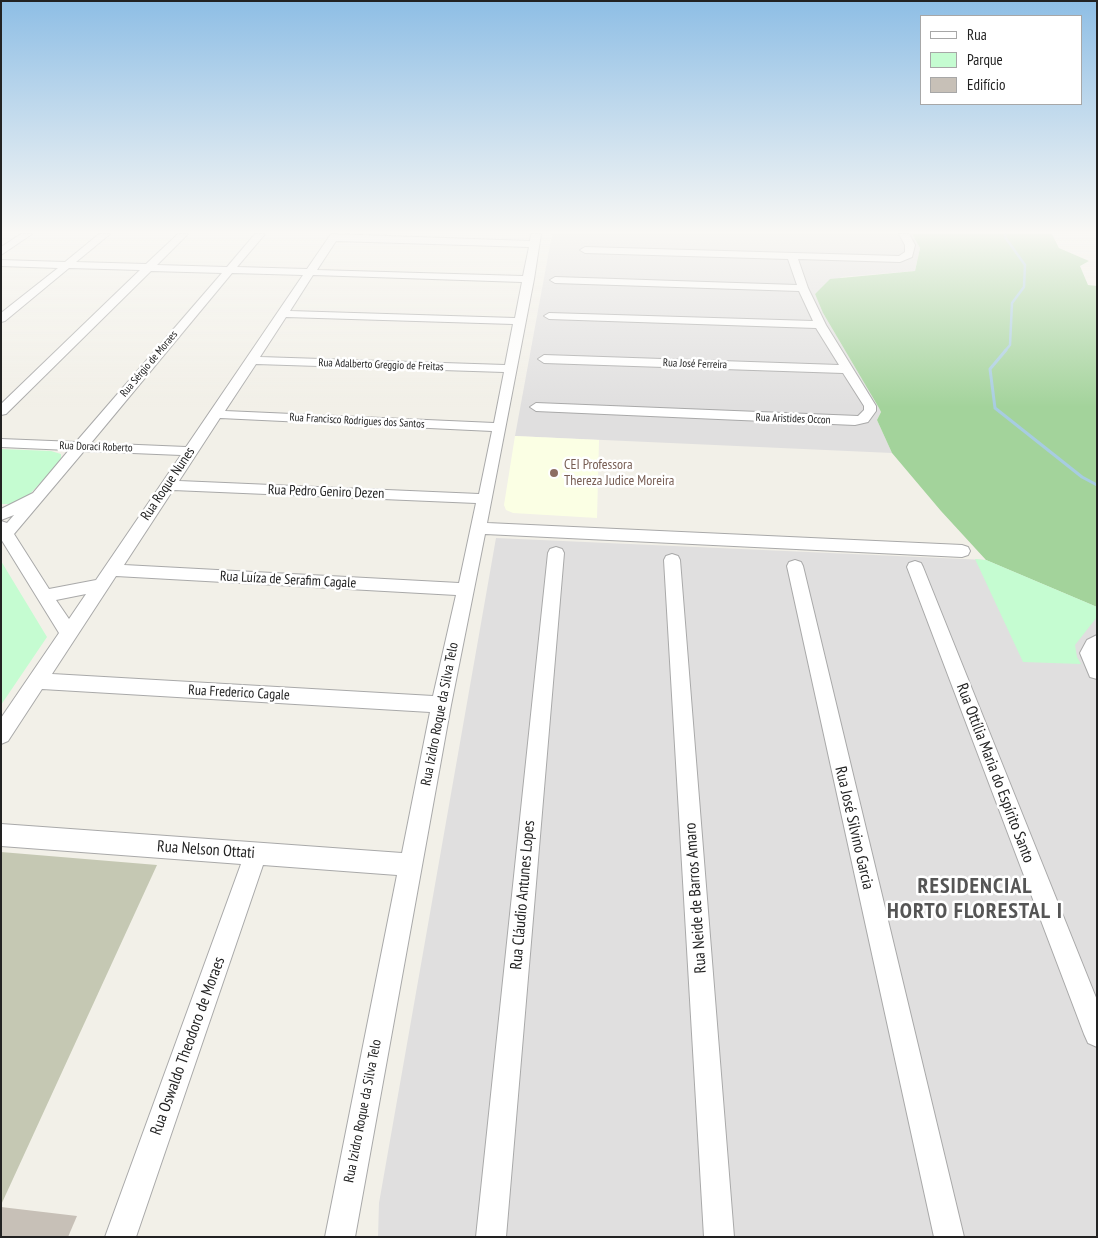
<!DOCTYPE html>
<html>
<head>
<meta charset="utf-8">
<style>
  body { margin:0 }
  #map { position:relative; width:1098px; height:1238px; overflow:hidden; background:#f2f0e8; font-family:"PT Sans Narrow",sans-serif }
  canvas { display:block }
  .frame { position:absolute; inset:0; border:2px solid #222; pointer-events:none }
  .legend { position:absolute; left:920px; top:15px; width:162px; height:90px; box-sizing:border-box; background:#fff; border:1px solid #a7a7a7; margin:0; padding:6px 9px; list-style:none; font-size:15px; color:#222 }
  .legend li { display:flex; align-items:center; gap:10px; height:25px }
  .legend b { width:25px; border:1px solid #a7a7a7 }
</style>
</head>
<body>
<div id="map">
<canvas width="1098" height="1238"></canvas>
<div class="frame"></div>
<ul class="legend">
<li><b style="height:6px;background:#fff"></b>Rua</li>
<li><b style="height:14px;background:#c5fcd1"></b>Parque</li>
<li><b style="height:14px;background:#c7c0b7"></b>Edifício</li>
</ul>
</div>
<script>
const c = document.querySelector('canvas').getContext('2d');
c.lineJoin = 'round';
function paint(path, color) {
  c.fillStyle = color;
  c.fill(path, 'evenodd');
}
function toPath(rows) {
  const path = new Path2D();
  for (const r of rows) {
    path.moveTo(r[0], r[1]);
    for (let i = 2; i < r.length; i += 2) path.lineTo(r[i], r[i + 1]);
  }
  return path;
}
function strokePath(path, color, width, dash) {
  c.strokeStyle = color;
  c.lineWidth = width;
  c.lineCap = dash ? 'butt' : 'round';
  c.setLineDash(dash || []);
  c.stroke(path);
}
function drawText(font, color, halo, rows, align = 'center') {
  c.font = font + ' "PT Sans Narrow",sans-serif';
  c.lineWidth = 5;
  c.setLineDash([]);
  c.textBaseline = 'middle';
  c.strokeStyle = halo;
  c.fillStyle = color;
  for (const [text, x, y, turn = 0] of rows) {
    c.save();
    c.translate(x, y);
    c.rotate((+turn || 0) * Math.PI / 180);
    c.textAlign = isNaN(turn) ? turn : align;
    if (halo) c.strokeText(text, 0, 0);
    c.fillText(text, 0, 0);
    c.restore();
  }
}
paint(toPath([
  [552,234,912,234,920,248,915,271,842,277,815,294,823,313,879,408,881,412,877,420,892,453,515,436],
  [496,538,986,560,1097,607,1097,1237,378,1237,379,1203]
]), '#e0dfdf');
paint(toPath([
  [515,436,599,440,597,518,513,513,506,510,504,505]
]), '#fbffe4');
paint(toPath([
  [1,852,157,865,1,1205]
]), '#c5c8b3');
paint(toPath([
  [912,234,1052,234,1059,248,1089,261,1080,266,1088,285,1097,286,1097,607,986,560,941,511,892,453,877,420,881,412,879,408,823,313,815,294,830,279,915,271,920,248]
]), '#a3d39b');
paint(toPath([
  [1,449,51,451,61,454,61,461,27,497,14,504,2,504],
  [975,559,986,560,1097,607,1097,617,1075,645,1077,657,1081,664,1023,662],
  [1,561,47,637,1,705]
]), '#c5fcd1');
strokePath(toPath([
  [1005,351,1010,345,1012,303,1024,287,1025,265,1005,237,1006,234]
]), '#a7cce1', 2.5);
strokePath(toPath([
  [1006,350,990,369,995,408,1082,477,1097,485]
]), '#a7cce1', 3);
paint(toPath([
  [1,1207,77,1216,68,1237,1,1237]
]), '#c7c0b7');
const minor = toPath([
  [21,234,32,234,1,255,1,247,21,234],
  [99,234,110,234,76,262,146,264,178,234,188,234,157,265,227,267,255,234,265,234,237,267,307,269,331,234,530,241,531,234,541,234,534,279,487,523,962,545,968,547,970,551,968,555,962,557,485,534,451,705,355,1237,325,1237,397,875,263,865,136,1237,105,1237,241,864,1,846,1,824,402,853,430,712,42,689,8,741,1,744,1,718,59,633,1,539,1,521,7,523,14,515,1,520,1,509,33,493,69,450,1,447,1,439,76,442,222,273,151,271,6,414,1,415,1,404,140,270,69,268,5,321,1,322,1,313,58,268,1,266,1,260,65,262,99,234],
  [336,241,529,247,523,276,317,270,336,241],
  [232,273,303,275,186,447,91,443,232,273],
  [313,275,522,282,515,318,290,311,313,275],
  [286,317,513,324,505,365,260,357,286,317],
  [256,364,504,372,494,423,225,411,256,364],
  [220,418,492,431,479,494,179,481,220,418],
  [84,451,181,455,96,580,49,589,14,534,84,451],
  [173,490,476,503,459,583,124,565,173,490],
  [116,576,456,595,433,696,52,674,116,576],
  [86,594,69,619,56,600,86,594],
  [899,234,909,234,915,245,912,257,900,262,798,259,808,288,826,325,876,406,876,411,868,422,855,425,536,411,530,407,536,403,858,416,864,410,864,406,843,373,544,363,538,359,544,355,839,365,816,328,549,319,544,316,549,313,813,321,799,291,555,283,550,280,555,277,797,285,788,259,585,253,580,250,585,247,899,256,905,252,905,245,899,234],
  [556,547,562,549,564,553,506,1237,476,1237,548,553,550,549,556,547],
  [672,554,678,556,680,560,734,1237,704,1237,664,560,666,556,672,554],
  [795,560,801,562,803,566,964,1237,934,1237,787,566,789,562,795,560],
  [915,561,921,563,923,567,1097,1000,1097,1047,1088,1043,1084,1034,907,567,909,563,915,561],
  [1097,635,1097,679,1090,677,1080,653,1087,640,1097,635]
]);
strokePath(minor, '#a9a9a9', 2);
paint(minor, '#fff');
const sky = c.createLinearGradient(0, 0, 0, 407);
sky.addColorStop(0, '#8ebee5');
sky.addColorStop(0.57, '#f9f8f5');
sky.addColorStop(1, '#f9f8f500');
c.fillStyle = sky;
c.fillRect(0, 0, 1098, 407);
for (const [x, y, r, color] of [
  [554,473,5,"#8d6e63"]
]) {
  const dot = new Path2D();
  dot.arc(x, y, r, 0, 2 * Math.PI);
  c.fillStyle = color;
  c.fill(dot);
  strokePath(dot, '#fff', 2);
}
drawText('11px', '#222', '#fff', [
  ["Rua Sérgio de Moraes",149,364,-50],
  ["Rua José Ferreira",695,364,2],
  ["Rua Adalberto Greggio de Freitas",381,365,2],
  ["Rua Aristides Occon",793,419,2],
  ["Rua Francisco Rodrigues dos Santos",357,421,3],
  ["Rua Doraci Roberto",96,447,2]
]);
drawText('14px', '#785e54', '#fff', [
  ["CEI Professora",564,465],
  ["Thereza Judice Moreira",564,481]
], 'left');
drawText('14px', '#222', '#fff', [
  ["Rua Roque Nunes",168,484,-56],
  ["Rua Pedro Geniro Dezen",326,492,2],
  ["Rua Luíza de Serafim Cagale",288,580,3],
  ["Rua Frederico Cagale",239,693,3],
  ["Rua Izidro Roque da Silva Telo",440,714,-79],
  ["Rua Izidro Roque da Silva Telo",363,1111,-79]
]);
drawText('16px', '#222', '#fff', [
  ["Rua Ottília Maria do Espírito Santo",995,773,69],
  ["Rua José Silvino Garcia",854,828,77],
  ["Rua Nelson Ottati",206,850,4],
  ["Rua Cláudio Antunes Lopes",523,895,-85],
  ["Rua Neide de Barros Amaro",696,898,-94],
  ["Rua Oswaldo Theodoro de Moraes",188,1046,-70]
]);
c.letterSpacing = '1px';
drawText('bold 22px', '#555', '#fff', [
  ["RESIDENCIAL",975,887],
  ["HORTO FLORESTAL I",975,912]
]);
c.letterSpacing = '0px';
</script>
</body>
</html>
